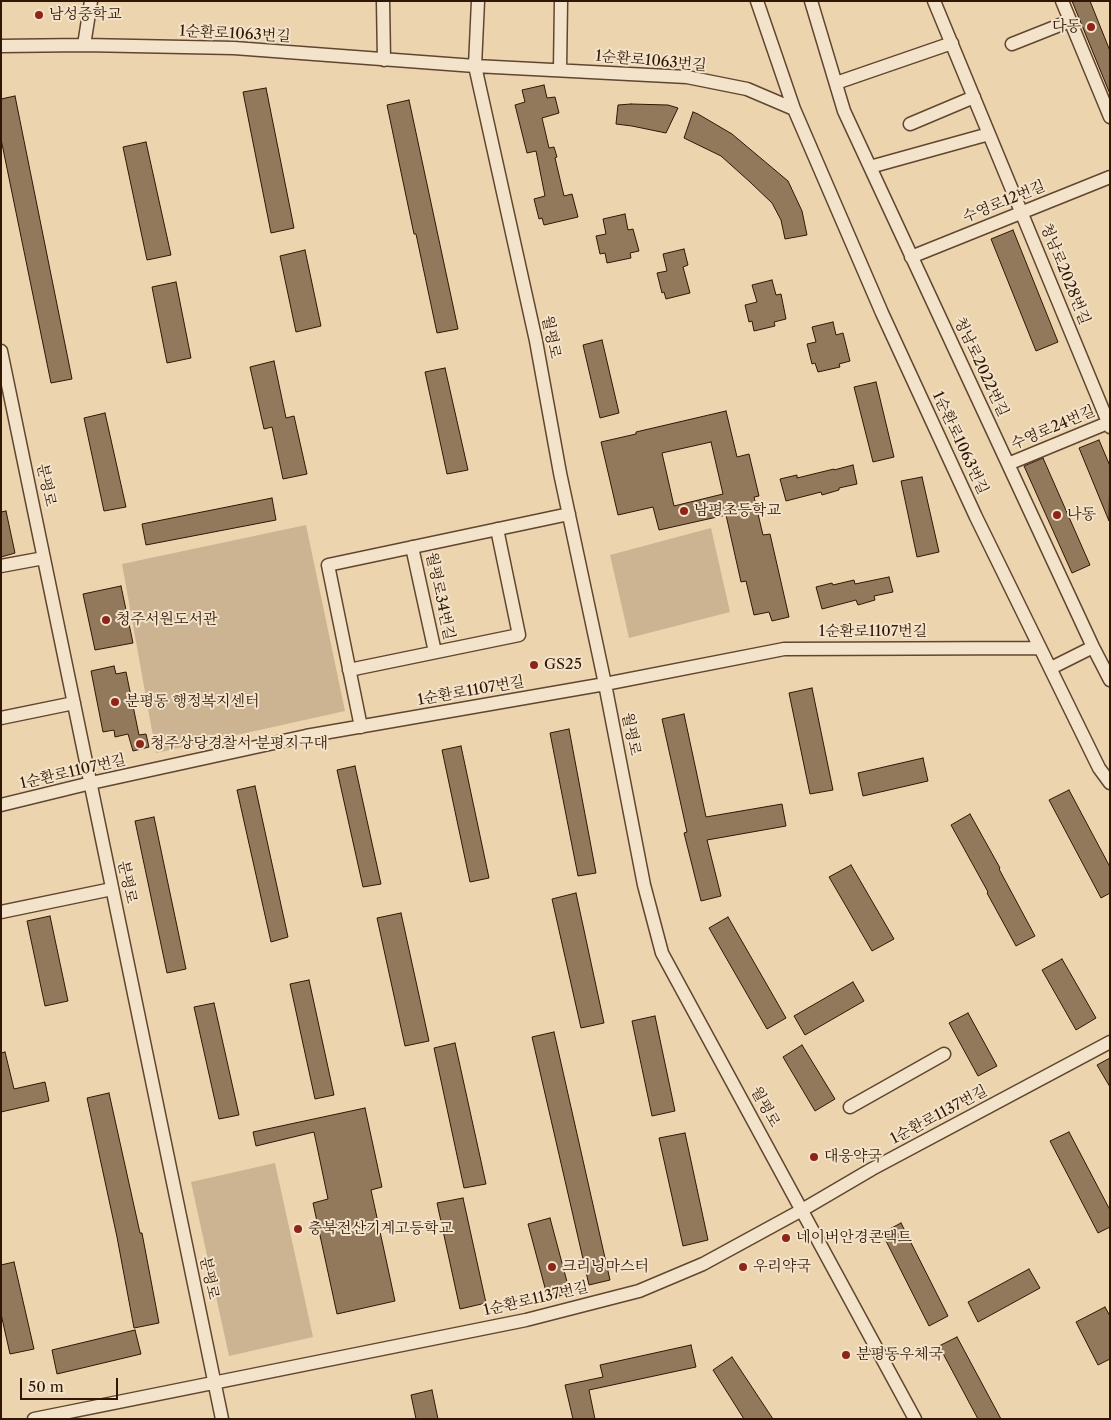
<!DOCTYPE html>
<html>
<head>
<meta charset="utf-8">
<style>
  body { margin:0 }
  #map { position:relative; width:1111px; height:1420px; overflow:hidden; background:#ecd4af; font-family:"Libre Caslon Text",serif }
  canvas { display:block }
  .frame { position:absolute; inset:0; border:2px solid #311703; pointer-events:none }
  .scale { position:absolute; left:20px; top:1378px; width:98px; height:22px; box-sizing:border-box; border:2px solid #311703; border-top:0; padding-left:6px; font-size:15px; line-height:18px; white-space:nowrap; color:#311703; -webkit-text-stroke:4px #f3e3cb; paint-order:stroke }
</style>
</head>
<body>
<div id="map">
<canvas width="1111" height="1420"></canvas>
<div class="frame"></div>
<div class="scale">50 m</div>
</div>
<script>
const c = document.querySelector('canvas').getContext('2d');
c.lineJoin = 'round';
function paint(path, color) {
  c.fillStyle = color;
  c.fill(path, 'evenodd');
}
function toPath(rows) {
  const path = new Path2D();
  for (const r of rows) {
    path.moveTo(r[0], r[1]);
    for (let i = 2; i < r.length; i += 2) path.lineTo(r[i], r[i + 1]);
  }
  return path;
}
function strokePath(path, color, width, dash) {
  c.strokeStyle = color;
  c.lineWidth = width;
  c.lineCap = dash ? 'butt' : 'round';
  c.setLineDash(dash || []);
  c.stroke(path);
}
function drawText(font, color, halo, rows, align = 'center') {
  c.font = font + ' "Libre Caslon Text","Noto Serif KR",serif';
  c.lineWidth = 4;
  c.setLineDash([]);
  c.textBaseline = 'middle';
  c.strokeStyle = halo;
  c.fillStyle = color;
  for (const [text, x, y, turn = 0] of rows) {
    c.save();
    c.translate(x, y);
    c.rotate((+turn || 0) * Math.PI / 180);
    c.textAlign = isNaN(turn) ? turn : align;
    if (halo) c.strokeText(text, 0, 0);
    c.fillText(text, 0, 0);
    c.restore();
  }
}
paint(toPath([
  [306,525,345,711,156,753,122,564],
  [711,528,730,612,629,638,610,555],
  [275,1163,313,1337,229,1356,191,1182]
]), '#ccb492');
const building = toPath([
  [1072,1,1090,1,1110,51,1110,94,1072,1],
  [544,85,547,98,555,97,559,113,542,118,549,148,554,147,557,157,555,158,564,196,572,194,578,217,544,225,542,218,539,219,534,199,545,196,536,151,527,153,515,105,525,102,522,90,544,85],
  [266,88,294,228,271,233,243,92,266,88],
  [15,96,72,379,51,383,1,139,1,99,15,96],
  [409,100,458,329,437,333,416,234,414,234,387,105,409,100],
  [631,104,668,105,678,108,666,133,632,126,616,124,618,105,631,104],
  [693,112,698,114,732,134,788,181,802,211,807,235,785,239,781,220,772,203,750,182,721,156,684,138,693,112],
  [146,142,171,255,147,260,123,147,146,142],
  [625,214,628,230,633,229,639,251,630,253,631,258,607,263,605,253,600,254,596,236,606,234,603,219,625,214],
  [1013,230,1058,342,1036,351,991,239,1013,230],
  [684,249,688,265,683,267,690,293,666,299,664,292,662,293,657,273,667,271,663,254,684,249],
  [305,250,321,326,296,332,280,256,305,250],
  [772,280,776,295,781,294,786,319,774,322,775,326,754,331,752,321,749,322,745,305,757,302,752,285,772,280],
  [176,282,191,358,167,363,152,287,176,282],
  [833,322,836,335,843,333,850,361,839,364,840,367,818,372,815,363,812,364,807,344,816,342,812,327,833,322],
  [602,340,619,413,600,418,583,345,602,340],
  [274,361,286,418,294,416,307,474,283,479,272,427,264,429,250,367,274,361],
  [445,368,468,470,447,474,425,372,445,368],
  [876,382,894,457,873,462,854,387,876,382],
  [726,411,737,457,749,454,759,496,754,497,763,535,770,534,789,617,772,621,769,612,754,615,746,581,741,582,726,515,659,530,653,507,618,515,601,442,636,434,636,432,726,411],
  [711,442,723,494,674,506,662,453,711,442],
  [105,413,126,507,104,511,84,418,105,413],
  [1099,440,1110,466,1109,521,1079,448,1099,440],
  [1043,458,1090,565,1072,573,1024,466,1043,458],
  [853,465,857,484,839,488,839,490,822,495,821,492,786,501,780,479,797,475,797,478,834,469,834,470,853,465],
  [922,477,939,552,917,557,901,481,922,477],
  [272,498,276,520,146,545,142,524,272,498],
  [6,511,15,553,1,557,1,512,6,511],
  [889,577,893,592,874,596,875,600,858,605,856,600,822,609,816,587,832,583,833,585,854,580,855,584,889,577],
  [121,586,133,643,95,650,83,594,121,586],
  [114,666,116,674,126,672,139,735,146,734,149,747,133,751,128,734,115,737,114,730,103,732,91,671,114,666],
  [812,688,833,790,810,794,789,693,812,688],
  [684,714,706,817,782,804,786,826,707,840,721,896,701,901,684,833,687,832,662,719,684,714],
  [569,729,596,873,578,876,550,733,569,729],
  [461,746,489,878,470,882,442,750,461,746],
  [923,758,928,781,863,796,858,773,923,758],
  [355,766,381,884,363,887,337,770,355,766],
  [255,786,288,937,271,942,237,790,255,786],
  [1069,790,1110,867,1110,893,1101,898,1049,800,1069,790],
  [970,814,1000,868,999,869,1035,936,1016,946,987,893,988,892,951,825,970,814],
  [154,817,186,969,167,973,135,821,154,817],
  [851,865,894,939,872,951,829,877,851,865],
  [576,893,604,1023,581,1028,552,899,576,893],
  [401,913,429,1041,405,1046,377,918,401,913],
  [50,916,68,1001,45,1006,27,921,50,916],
  [728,917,786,1018,767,1029,709,928,728,917],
  [1062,959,1096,1018,1076,1030,1042,970,1062,959],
  [309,980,334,1095,315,1099,290,984,309,980],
  [853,982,864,1001,805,1035,794,1016,853,982],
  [214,1003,239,1115,219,1119,194,1007,214,1003],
  [968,1013,997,1066,978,1076,949,1023,968,1013],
  [655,1016,675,1111,652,1116,632,1021,655,1016],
  [554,1032,610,1280,589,1285,532,1037,554,1032],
  [455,1043,486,1184,464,1188,434,1048,455,1043],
  [802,1045,835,1099,815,1111,783,1057,802,1045],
  [5,1052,14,1089,45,1082,49,1101,1,1112,1,1053,5,1052],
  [1110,1058,1110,1087,1097,1065,1110,1058],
  [109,1093,140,1233,142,1233,159,1323,134,1328,117,1237,87,1098,109,1093],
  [365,1108,382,1187,371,1190,395,1301,337,1314,313,1203,328,1199,314,1132,256,1146,253,1132,365,1108],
  [1069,1132,1110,1210,1110,1227,1098,1233,1050,1141,1069,1132],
  [685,1133,708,1240,683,1246,659,1138,685,1133],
  [463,1198,486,1303,460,1309,437,1203,463,1198],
  [550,1218,570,1293,548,1299,528,1224,550,1218],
  [901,1223,948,1316,929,1326,882,1233,901,1223],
  [14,1262,34,1349,10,1354,1,1314,1,1265,14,1262],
  [1029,1269,1040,1288,978,1322,968,1302,1029,1269],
  [1105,1307,1110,1316,1110,1359,1098,1365,1076,1322,1105,1307],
  [135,1330,141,1354,57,1374,52,1350,135,1330],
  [957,1337,1001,1419,978,1419,939,1346,957,1337],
  [691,1345,696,1367,589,1390,595,1419,573,1419,565,1385,603,1377,600,1365,691,1345],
  [732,1357,773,1419,744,1419,713,1370,732,1357],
  [432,1390,438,1419,416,1419,411,1395,432,1390]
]);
paint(building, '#92795c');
strokePath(building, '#311703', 1);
const minor = toPath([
  [383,1,384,60],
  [478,1,475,66,536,341,560,473,605,684,644,885,662,953,915,1419],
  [757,1,794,109],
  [811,1,844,111,1093,647,1110,680],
  [934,1,1110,427],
  [1062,1,1110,117],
  [1012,44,1070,21],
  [84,45,91,1],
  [1,46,84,45,234,48,475,66,687,77,747,89,794,109,882,313,976,517,1099,768,1110,783],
  [560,70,561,1],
  [836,83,952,43],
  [910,124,974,97],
  [870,167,989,134],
  [911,257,1110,177],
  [1,351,222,1419],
  [1008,464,1110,422],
  [412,547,435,652],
  [1,566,44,558],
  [1051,668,1093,647],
  [349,670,519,635,497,529],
  [1,718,74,703],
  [361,727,328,565,569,514],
  [1,805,91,783,306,736,605,684,784,649,1040,648],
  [1,912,112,889],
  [850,1107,944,1054],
  [34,1419,526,1320,639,1291,703,1264,802,1210,872,1169,1110,1042]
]);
strokePath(minor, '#60462e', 15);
strokePath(minor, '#f3e3cb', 12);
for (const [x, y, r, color] of [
  [39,15,5,"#8f2418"],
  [1091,27,5,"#8f2418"],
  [684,511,5,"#8f2418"],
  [1057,515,5,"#8f2418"],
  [106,620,5,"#8f2418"],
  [534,665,5,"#8f2418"],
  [115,702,5,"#8f2418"],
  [140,744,5,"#8f2418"],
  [814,1157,5,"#8f2418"],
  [298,1229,5,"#8f2418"],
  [786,1238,5,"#8f2418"],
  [552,1267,5,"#8f2418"],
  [743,1267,5,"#8f2418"],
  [846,1355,5,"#8f2418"]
]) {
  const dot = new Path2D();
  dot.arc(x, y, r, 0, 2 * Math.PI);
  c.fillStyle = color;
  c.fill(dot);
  strokePath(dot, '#f3e3cb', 2);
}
drawText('15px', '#311703', '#f3e3cb', [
  ["남성중학교",49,15],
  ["다동",1081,27,"right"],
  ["남평초등학교",694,511],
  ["나동",1067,515],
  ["청주서원도서관",116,620],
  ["GS25",544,665],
  ["분평동 행정복지센터",125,702],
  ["청주상당경찰서 분평지구대",150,744],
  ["대웅약국",824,1157],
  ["충북전산기계고등학교",308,1229],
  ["네이버안경콘택트",796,1238],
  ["크리닝마스터",562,1267],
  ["우리약국",753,1267],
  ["분평동우체국",856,1355]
], 'left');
drawText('15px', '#311703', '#f3e3cb', [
  ["1순환로1063번길",235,34,3],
  ["1순환로1063번길",651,61,5],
  ["수영로12번길",1004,202,-22],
  ["청남로2028번길",1065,274,68],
  ["월평로",551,337,79],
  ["청남로2022번길",981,367,65],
  ["수영로24번길",1053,428,-23],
  ["1순환로1063번길",960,443,65],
  ["분평로",46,485,78],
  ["월평로34번길",440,596,78],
  ["1순환로1107번길",873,632],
  ["1순환로1107번길",471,691,-10],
  ["월평로",631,734,79],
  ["1순환로1107번길",73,772,-13],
  ["분평로",127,882,78],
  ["월평로",765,1107,61],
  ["1순환로1137번길",939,1115,-28],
  ["분평로",209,1278,78],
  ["1순환로1137번길",536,1299,-13]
]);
</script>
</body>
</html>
